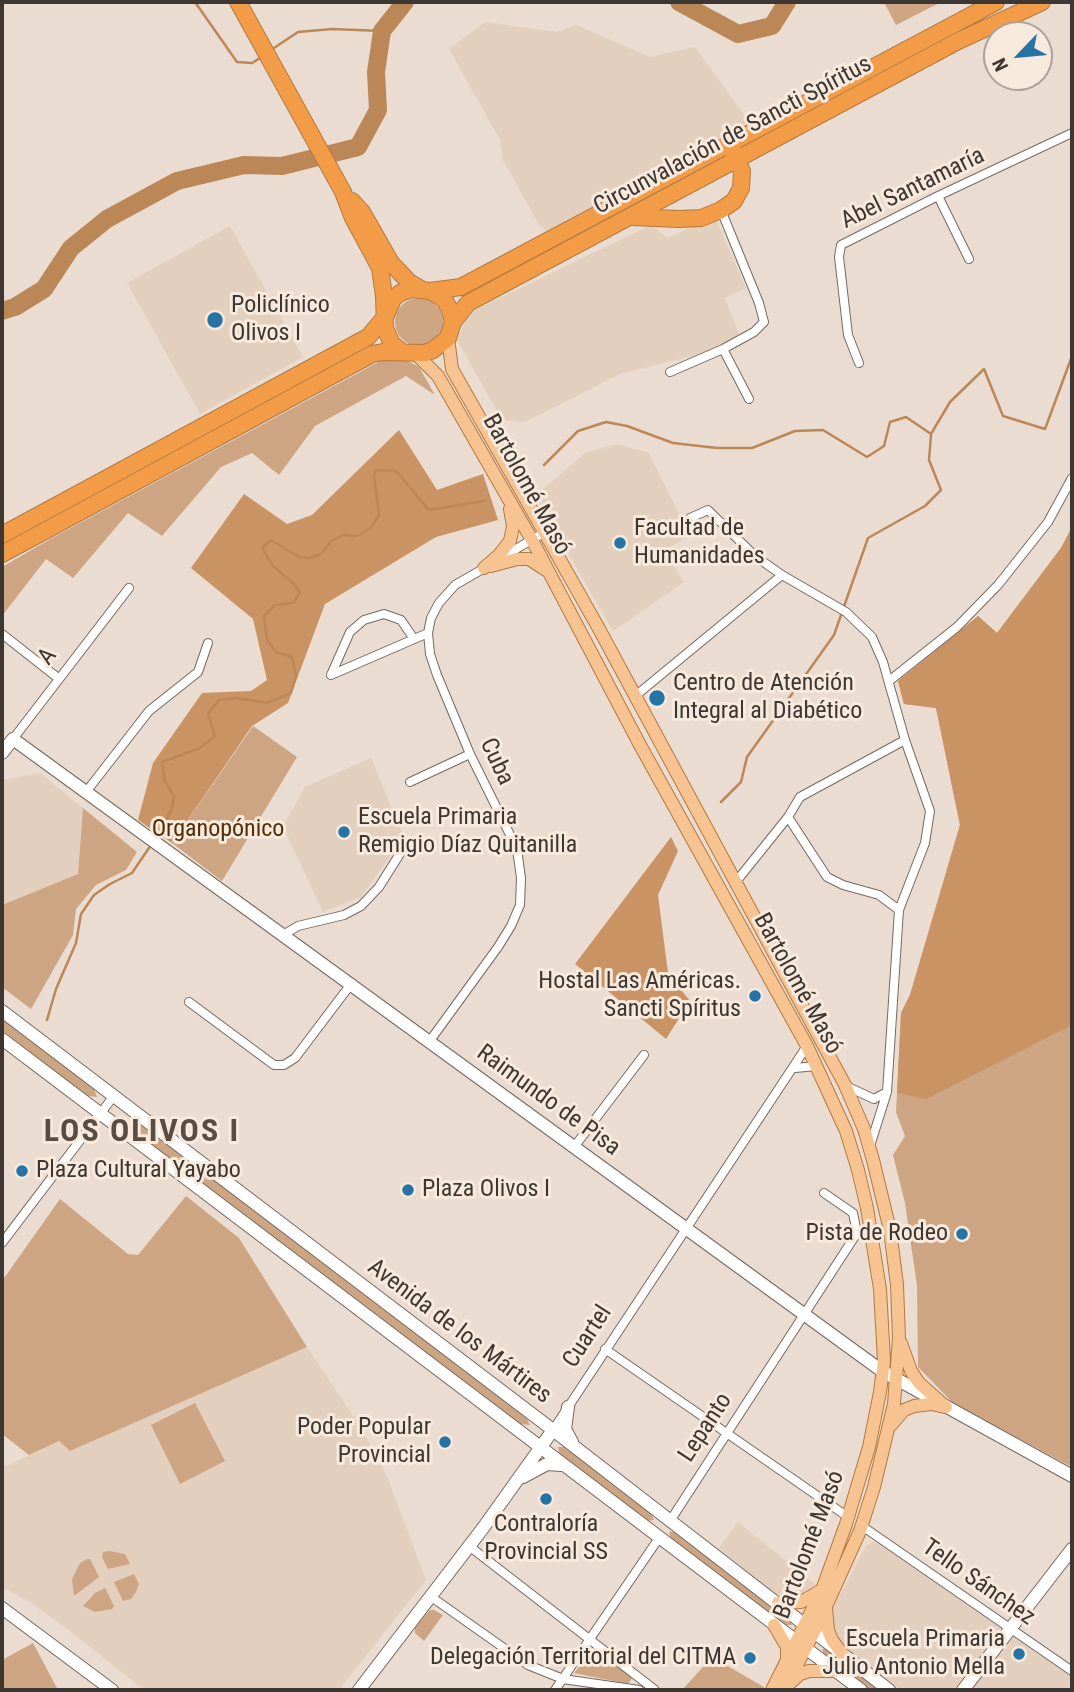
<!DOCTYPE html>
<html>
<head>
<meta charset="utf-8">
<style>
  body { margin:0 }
  #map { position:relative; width:1074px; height:1692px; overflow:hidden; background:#eadcd0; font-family:"Roboto Condensed",sans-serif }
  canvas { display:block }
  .frame { position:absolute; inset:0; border:4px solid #3c3732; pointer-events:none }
  .north { position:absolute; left:983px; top:21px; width:70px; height:70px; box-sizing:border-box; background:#f8e9dd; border:2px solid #ada299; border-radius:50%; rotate:244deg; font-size:19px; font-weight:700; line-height:28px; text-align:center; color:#3c3732 }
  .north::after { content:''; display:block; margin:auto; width:24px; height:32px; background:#2673a6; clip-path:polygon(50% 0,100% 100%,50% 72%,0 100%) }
</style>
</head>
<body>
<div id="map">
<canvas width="1074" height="1692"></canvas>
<div class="frame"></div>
<div class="north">N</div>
</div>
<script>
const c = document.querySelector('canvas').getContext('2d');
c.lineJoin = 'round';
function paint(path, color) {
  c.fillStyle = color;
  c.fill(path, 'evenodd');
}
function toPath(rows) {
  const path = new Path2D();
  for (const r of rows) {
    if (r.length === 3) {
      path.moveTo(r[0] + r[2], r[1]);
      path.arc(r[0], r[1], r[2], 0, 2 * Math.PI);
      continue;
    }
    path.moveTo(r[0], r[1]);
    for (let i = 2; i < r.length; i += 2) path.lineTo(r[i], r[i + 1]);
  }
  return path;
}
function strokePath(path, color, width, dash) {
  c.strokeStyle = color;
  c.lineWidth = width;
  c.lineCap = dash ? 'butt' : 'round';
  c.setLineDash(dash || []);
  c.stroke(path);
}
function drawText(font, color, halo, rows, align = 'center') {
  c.font = font + ' "Roboto Condensed",sans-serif';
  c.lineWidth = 6;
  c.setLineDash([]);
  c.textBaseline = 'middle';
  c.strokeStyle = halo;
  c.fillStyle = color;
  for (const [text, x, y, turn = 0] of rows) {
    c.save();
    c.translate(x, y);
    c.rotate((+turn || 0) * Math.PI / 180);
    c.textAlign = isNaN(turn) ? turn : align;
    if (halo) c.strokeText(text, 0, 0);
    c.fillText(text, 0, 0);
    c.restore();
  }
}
paint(toPath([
  [485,22,557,32,576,25,650,57,695,47,750,123,546,231,538,223,503,160,500,140,449,49],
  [715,217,746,288,725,298,739,334,708,352,620,374,525,422,502,420,457,340,469,313,651,225,667,238],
  [230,226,303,357,200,414,127,283],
  [617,444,649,453,690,535,664,551,684,582,613,631,535,496,585,453],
  [371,758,404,838,361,897,323,912,283,827,305,787],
  [40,773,83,808,78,874,2,905,2,780],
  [307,1347,363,1431,387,1476,426,1580,339,1690,144,1690,66,1628,30,1602,2,1587,2,1468,59,1441,70,1451],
  [738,1522,816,1585,797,1598,775,1594,719,1548],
  [873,1542,881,1543,1001,1628,954,1690,901,1690,842,1646,837,1639,833,1627,833,1608,866,1546],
  [1013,1632,1072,1676,1072,1690,970,1690]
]), '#e3cfbe');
paint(toPath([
  [884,2,941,2,896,25],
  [419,322,24],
  [382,360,408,361,419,367,435,395,406,376,315,426,279,475,252,453,221,467,162,536,128,513,73,578,46,559,2,616,2,567,52,538],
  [1072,527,1072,1464,1070,1466,953,1403,918,1367,917,1286,905,1203,893,1155,905,1136,896,1112,901,1013,910,995,960,825,936,708,904,704,898,681,978,616,997,633,1061,548],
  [253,726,297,757,222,881,172,843],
  [83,808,137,852,126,870,96,885,76,909,73,935,31,1009,2,987,2,905,78,874],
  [2,1017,94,1089,97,1097,87,1096,2,1030],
  [136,1126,144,1126,525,1415,530,1425,520,1424,137,1134],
  [186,1196,239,1238,307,1347,70,1451,59,1441,29,1455,2,1434,2,1281,60,1199,128,1254,138,1255],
  [195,1403,225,1461,180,1484,151,1425],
  [558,1447,565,1447,651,1513,654,1520,647,1521,559,1454],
  [678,1531,788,1617,792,1625,784,1625,671,1539,669,1532],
  [109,1551,125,1554,130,1564,108,1569,102,1557,103,1552],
  [87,1559,90,1559,99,1577,74,1596,72,1579,80,1563],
  [134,1574,139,1584,136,1592,131,1599,123,1601,114,1582],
  [105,1588,114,1606,112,1609,95,1612,83,1606,95,1593],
  [430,1610,434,1610,443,1615,424,1641,415,1633,415,1627],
  [33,1643,58,1690,2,1690,2,1660],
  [595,1648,633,1677,628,1684,574,1673],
  [822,1649,832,1649,885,1690,868,1690,825,1657],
  [712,1657,764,1687,763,1690,682,1690]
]), '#cea583');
paint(toPath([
  [399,430,437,490,483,474,498,520,436,537,325,604,288,703,252,726,172,843,138,820,153,763,202,693,251,691,267,680,253,619,191,568,244,494,287,524,312,515],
  [1072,527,1072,1025,926,1099,897,1093,901,1013,910,995,960,825,936,708,904,704,898,681,978,616,997,633,1061,548],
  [671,837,678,851,658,895,668,973,690,1001,666,1039,575,964]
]), '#ca9364');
strokePath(toPath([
  [195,2,237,62,252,63,263,56],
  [271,50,298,32,332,29,382,31],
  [544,465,578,431,606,422,627,426,673,443,717,448,752,448,795,431,823,430,867,457,884,446,890,422,906,417,931,434,950,402,984,369,1003,416,1045,429,1072,356],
  [721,802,741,782,747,757,834,635,868,538,925,506,941,490,929,460,931,435],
  [156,836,172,809,174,796,165,782,162,762,200,748,215,736,208,714,219,700,237,698,267,703,291,693,296,676,292,657,276,652,267,640,264,616,275,605,293,603,300,593,294,584,273,566,262,548,271,540,299,557,310,558,321,554,331,541,343,535,357,536,371,528,379,515,374,476,376,470,396,471,429,510,484,501],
  [47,1020,56,989,76,943,81,914,94,895,110,884,132,873,151,845]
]), '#bc8757', 2.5);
strokePath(toPath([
  [679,2,738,34,772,26,787,2],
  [2,311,15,307,44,289,71,248,107,219,177,181,244,165,282,166,358,147,378,110,376,72,382,31,405,2]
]), '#bc8757', 18);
const street = toPath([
  [938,196,969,259],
  [723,349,749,399],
  [859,363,848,335,839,257,841,245,938,196,1072,133],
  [670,372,723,349,754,332,764,322,759,303,721,210],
  [690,518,708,510,755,556,782,575,846,612,872,637,883,662,905,740,930,811,925,843,899,910,887,1092,870,1146],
  [499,559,545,532],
  [2,634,58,678],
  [331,675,350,632,364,620,384,614,401,620,414,639],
  [331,675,428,633],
  [889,681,957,627,998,585,1048,522,1072,478],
  [634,697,782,575],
  [13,739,129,588],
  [410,782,470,754],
  [86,792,149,711,198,672,208,643],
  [788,817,827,877,843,885,879,895,899,910],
  [735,883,788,817,800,797,905,740],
  [283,935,298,926,344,915,361,906,379,887,406,844],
  [189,1002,274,1065,284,1065,295,1058,351,984],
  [429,1042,498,947,511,926,520,905,521,878,517,849,470,754,437,675,430,654,428,633,431,618,439,603,455,585,488,566],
  [795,1068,817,1066],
  [846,1086,874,1099,887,1092],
  [574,1147,644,1055],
  [2,1243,113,1097],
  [605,1349,848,1517],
  [553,1430,807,1046],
  [670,1521,857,1233,853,1213,824,1193],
  [862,1526,1072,1671],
  [469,1546,655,1690],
  [430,1596,528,1665,563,1679,639,1690],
  [555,1690,659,1538]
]);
const secondary = toPath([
  [2,753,13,739,882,1371,1072,1476],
  [2,1011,553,1430,889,1690],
  [2,1039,861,1690],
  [568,1407,565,1429,572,1442],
  [523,1477,547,1464,561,1465],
  [2,1608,112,1690],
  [359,1690,483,1528,553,1430],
  [963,1690,1072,1549]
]);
const primary = toPath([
  [448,338,452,369,598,627,845,1085,864,1129,873,1160,890,1230,897,1285,899,1338,894,1404,874,1487,860,1531,818,1624,784,1690],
  [416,354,438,376,532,540,640,745,807,1046,846,1131,858,1170,867,1208,880,1289,884,1361,880,1392,869,1447,846,1524,822,1590,772,1690],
  [491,566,517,559,529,559,546,570],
  [484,568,499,555,510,541,513,526,510,509],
  [901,1343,911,1371,919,1383,946,1407],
  [891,1425,904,1410,914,1406,931,1404,945,1407],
  [778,1603,801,1602,822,1590],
  [826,1608,828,1630,832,1640,844,1656],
  [774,1625,787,1647,787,1659],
  [790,1683,800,1674,809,1671,836,1671]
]);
const highway = toPath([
  [238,2,343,192,353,218,380,268,384,296,385,328,392,344,401,351],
  [352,201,362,212,391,263,409,282,421,289],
  [632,217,679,219,701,218,721,210,734,201,741,188,742,171,733,152],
  [430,291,461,287,996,2],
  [453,322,468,303,958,41,1042,2],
  [2,535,368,337,385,317,393,299,400,293,411,289,430,291,444,299,450,310,453,322,448,338,433,350,425,353,383,352,372,354,2,554]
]);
strokePath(street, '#76695f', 10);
strokePath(secondary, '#76695f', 14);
strokePath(primary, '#b27940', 14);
strokePath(highway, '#b27940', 18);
strokePath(street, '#fff', 8);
strokePath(secondary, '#fff', 12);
strokePath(primary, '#f7c491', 12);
strokePath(highway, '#f29c48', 16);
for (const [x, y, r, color] of [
  [215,320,9,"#2673a6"],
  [620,543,7,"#2673a6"],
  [657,698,9,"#2673a6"],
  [344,832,7,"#2673a6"],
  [755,996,7,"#2673a6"],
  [22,1171,7,"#2673a6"],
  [408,1190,7,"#2673a6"],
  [962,1234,7,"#2673a6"],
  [445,1442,7,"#2673a6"],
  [546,1499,7,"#2673a6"],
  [1019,1654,7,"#2673a6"],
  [750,1658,7,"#2673a6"]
]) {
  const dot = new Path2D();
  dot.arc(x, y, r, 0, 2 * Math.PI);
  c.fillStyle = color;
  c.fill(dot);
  strokePath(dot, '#f8e9dd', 2.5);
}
drawText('24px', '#3c3732', '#f8e9dd', [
  ["Circunvalación de Sancti Spíritus",733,136,-28],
  ["Abel Santamaría",913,189,-26],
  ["Bartolomé Masó",526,485,61],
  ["A",48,657,-52],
  ["Cuba",496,762,65],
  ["Bartolomé Masó",797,984,61],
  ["Raimundo de Pisa",548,1101,36],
  ["Avenida de los Mártires",459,1332,37],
  ["Cuartel",588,1337,-57],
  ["Lepanto",706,1428,-57],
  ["Bartolomé Masó",810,1545,-69],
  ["Tello Sánchez",978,1583,35]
]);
drawText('24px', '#3c3732', '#f8e9dd', [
  ["Policlínico",231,306],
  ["Olivos I",231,334],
  ["Facultad de",634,529],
  ["Humanidades",634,557],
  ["Centro de Atención",673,684],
  ["Integral al Diabético",673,712],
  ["Escuela Primaria",358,818],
  ["Remigio Díaz Quitanilla",358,846],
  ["Hostal Las Américas.",741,982,"right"],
  ["Sancti Spíritus",741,1010,"right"],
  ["Plaza Cultural Yayabo",36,1171],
  ["Plaza Olivos I",422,1190],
  ["Pista de Rodeo",948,1234,"right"],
  ["Poder Popular",431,1428,"right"],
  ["Provincial",431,1456,"right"],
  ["Contraloría",546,1525,"center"],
  ["Provincial SS",546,1553,"center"],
  ["Escuela Primaria",1005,1640,"right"],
  ["Julio Antonio Mella",1005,1668,"right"],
  ["Delegación Territorial del CITMA",736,1658,"right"]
], 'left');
drawText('24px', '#512d05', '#f8e9dd', [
  ["Organopónico",218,830]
]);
c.letterSpacing = '2px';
drawText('bold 32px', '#594d43', '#f8e9dd', [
  ["LOS OLIVOS I",142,1133]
]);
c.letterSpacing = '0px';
</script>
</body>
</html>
